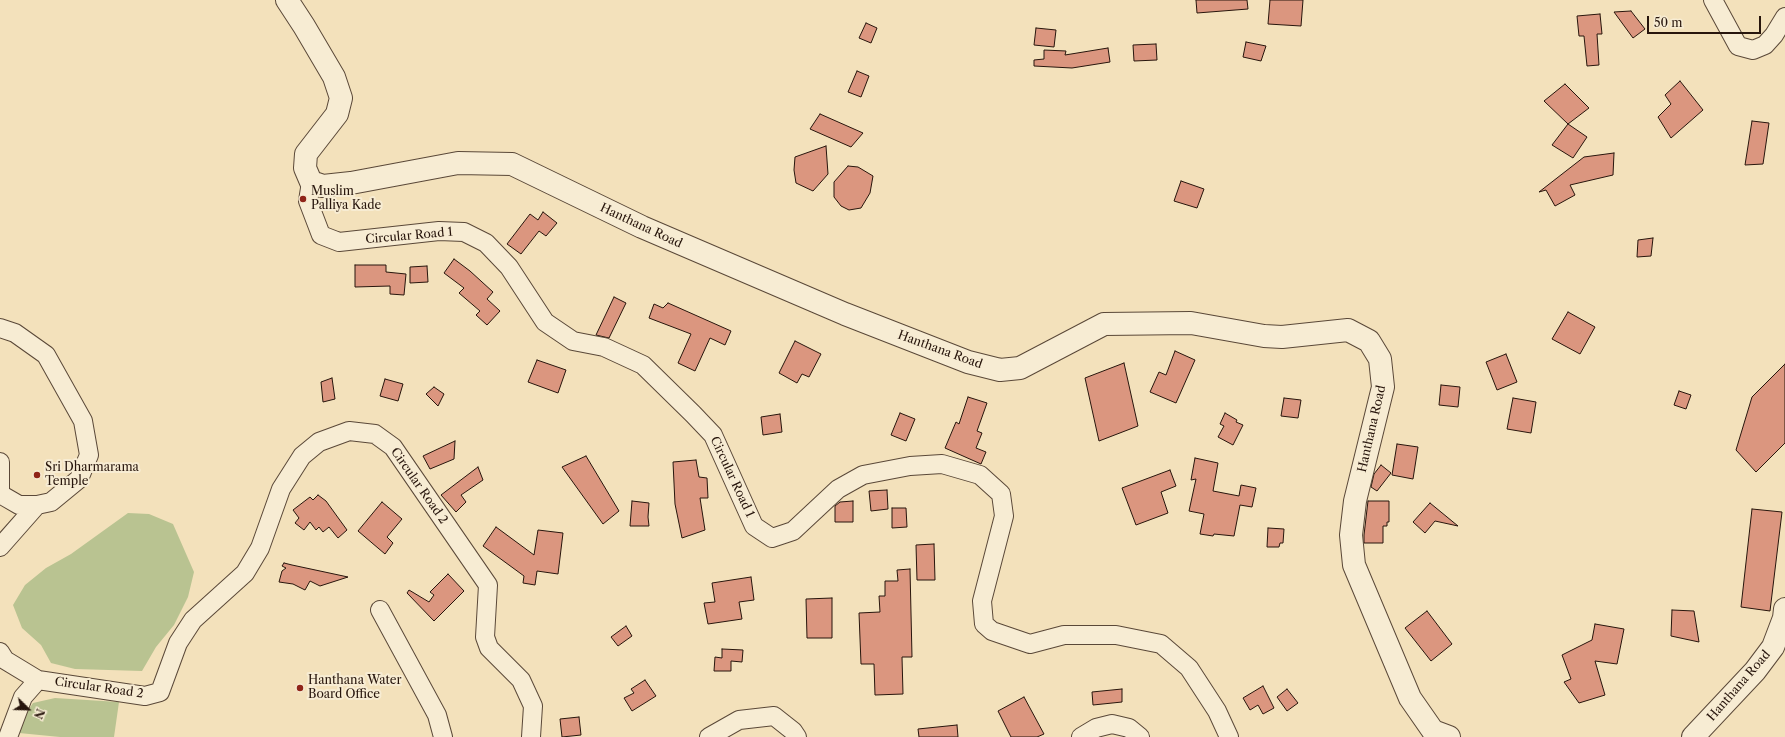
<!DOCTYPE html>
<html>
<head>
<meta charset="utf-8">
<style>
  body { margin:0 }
  #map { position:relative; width:1785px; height:737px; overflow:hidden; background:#f3e1bb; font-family:"Libre Caslon Text",serif }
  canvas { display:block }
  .north { position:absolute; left:8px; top:689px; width:40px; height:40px; -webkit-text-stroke:3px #f7ecd3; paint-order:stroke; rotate:113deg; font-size:11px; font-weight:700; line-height:16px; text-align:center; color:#27150c }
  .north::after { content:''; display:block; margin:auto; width:14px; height:18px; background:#27150c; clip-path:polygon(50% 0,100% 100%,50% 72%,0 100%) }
  .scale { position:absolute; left:1647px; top:16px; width:114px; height:18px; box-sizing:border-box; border:2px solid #27150c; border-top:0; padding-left:5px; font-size:12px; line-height:14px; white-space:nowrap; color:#27150c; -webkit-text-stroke:3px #f7ecd3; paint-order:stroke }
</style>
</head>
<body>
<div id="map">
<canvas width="1785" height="737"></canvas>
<div class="north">N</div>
<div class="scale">50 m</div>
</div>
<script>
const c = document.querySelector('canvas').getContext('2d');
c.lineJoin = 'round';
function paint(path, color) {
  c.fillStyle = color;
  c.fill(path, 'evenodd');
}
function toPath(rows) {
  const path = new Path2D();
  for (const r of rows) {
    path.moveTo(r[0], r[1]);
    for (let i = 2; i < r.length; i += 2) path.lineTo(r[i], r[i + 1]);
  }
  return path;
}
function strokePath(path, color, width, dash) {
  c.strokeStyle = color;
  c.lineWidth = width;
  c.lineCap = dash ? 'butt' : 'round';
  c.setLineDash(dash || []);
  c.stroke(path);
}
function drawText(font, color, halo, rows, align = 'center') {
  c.font = font + ' "Libre Caslon Text",serif';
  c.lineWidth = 4;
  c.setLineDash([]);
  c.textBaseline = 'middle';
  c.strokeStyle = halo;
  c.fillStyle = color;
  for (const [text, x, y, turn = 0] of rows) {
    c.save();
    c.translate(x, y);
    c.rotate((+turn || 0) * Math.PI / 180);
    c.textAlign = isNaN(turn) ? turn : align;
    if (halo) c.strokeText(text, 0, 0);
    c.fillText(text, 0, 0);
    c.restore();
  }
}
paint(toPath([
  [128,513,149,514,173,524,194,572,188,597,174,625,156,647,142,671,75,669,51,663,41,645,22,628,13,605,25,585,46,568,71,554],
  [55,698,119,702,114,737,60,737,19,733,25,715,33,703]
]), '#b9c391');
const building = toPath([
  [1196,0,1247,0,1248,9,1197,13,1196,0],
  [1270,0,1303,0,1301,26,1268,24,1270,0],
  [1631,11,1645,29,1633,38,1614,12,1631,11],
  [1600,14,1602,34,1597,34,1599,65,1587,66,1584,36,1579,36,1577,16,1600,14],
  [866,23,877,28,871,43,859,38,866,23],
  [1036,28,1056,30,1054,47,1034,45,1036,28],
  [1246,42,1266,46,1261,61,1243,57,1246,42],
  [1156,44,1157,60,1134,61,1133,45,1156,44],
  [1108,48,1110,62,1072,68,1034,66,1034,60,1044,59,1044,50,1066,51,1065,55,1108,48],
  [857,71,869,76,861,97,848,92,857,71],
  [1680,81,1703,110,1671,138,1658,117,1671,104,1665,95,1680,81],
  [1565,84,1589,108,1568,124,1544,101,1565,84],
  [820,114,863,133,851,147,810,129,820,114],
  [1752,121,1769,123,1763,164,1745,165,1752,121],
  [1568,124,1587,137,1573,158,1552,145,1568,124],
  [826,146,828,174,813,191,796,183,794,170,795,157,826,146],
  [1614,153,1613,175,1570,185,1575,195,1555,206,1546,190,1539,192,1584,157,1614,153],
  [848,166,858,167,873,176,870,193,861,208,849,210,841,206,834,197,834,182,848,166],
  [1181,181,1204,189,1197,208,1174,201,1181,181],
  [543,212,557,223,546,236,539,231,521,254,507,244,530,214,538,220,543,212],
  [1653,238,1651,256,1637,257,1638,240,1653,238],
  [454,259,470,271,493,292,487,299,500,311,487,325,476,315,480,311,459,293,464,288,444,273,454,259],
  [355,265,386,265,386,272,406,274,404,295,390,294,390,286,355,287,355,265],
  [427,266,428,282,410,283,410,267,427,266],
  [614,297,626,303,609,338,596,335,614,297],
  [668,303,731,331,725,345,710,338,695,371,678,363,691,334,649,318,654,304,663,308,668,303],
  [1568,312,1595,327,1580,354,1552,339,1568,312],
  [795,341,821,354,809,377,802,374,797,383,779,373,795,341],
  [1175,351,1195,360,1176,403,1150,392,1159,372,1166,375,1175,351],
  [1506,354,1517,382,1497,390,1486,362,1506,354],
  [537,360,566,370,558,393,528,382,537,360],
  [1124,363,1138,426,1099,441,1085,378,1124,363],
  [1785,364,1785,443,1756,472,1736,450,1752,397,1785,364],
  [332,378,335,399,323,402,321,382,332,378],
  [385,379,403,384,398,401,380,396,385,379],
  [1441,385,1460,387,1458,407,1439,405,1441,385],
  [434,387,444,394,438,406,426,394,434,387],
  [1679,391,1691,395,1686,409,1674,405,1679,391],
  [968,397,987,403,977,431,982,433,976,448,986,452,981,464,945,448,956,422,959,424,968,397],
  [1284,398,1301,400,1298,418,1281,416,1284,398],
  [1513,398,1536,402,1531,433,1507,429,1513,398],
  [900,413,915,419,906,441,891,435,900,413],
  [1225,413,1237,420,1236,422,1243,425,1233,445,1218,437,1224,426,1220,424,1225,413],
  [780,414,782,432,763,435,761,417,780,414],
  [455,441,454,459,430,469,423,456,455,441],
  [1397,444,1418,447,1413,479,1392,475,1397,444],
  [586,456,619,511,603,524,562,467,586,456],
  [1195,458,1218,463,1213,491,1239,496,1241,485,1256,488,1252,507,1240,505,1234,536,1214,534,1213,536,1200,534,1204,514,1189,511,1196,479,1191,480,1195,458],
  [696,460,699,477,707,478,708,498,700,498,705,530,682,538,675,504,673,462,696,460],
  [1381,465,1391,473,1377,491,1371,487,1374,474,1381,465],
  [478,467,483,480,461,495,466,502,456,512,441,495,478,467],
  [1170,470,1176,486,1161,492,1168,513,1136,525,1122,488,1170,470],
  [887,490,888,509,871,511,869,491,887,490],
  [318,495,326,501,347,530,338,538,329,527,323,532,319,527,316,530,310,522,304,530,295,523,299,518,293,510,310,497,313,500,318,495],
  [632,501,649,503,648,517,649,526,630,526,632,501],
  [853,501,853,522,835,522,835,506,840,502,853,501],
  [1368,501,1389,501,1389,522,1387,522,1387,526,1383,526,1383,543,1364,543,1364,535,1368,501],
  [382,502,402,519,387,537,393,543,385,554,358,531,382,502],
  [1430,503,1458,526,1435,521,1425,533,1413,522,1430,503],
  [892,508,906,508,907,527,892,528,892,508],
  [1752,509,1782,512,1770,611,1741,607,1752,509],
  [496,527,534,555,538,530,563,533,558,574,537,571,535,585,523,583,524,576,483,546,496,527],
  [1268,528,1284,529,1283,543,1280,543,1279,547,1267,547,1268,528],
  [934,544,935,580,917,580,916,545,934,544],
  [284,563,292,565,348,577,320,586,310,581,305,590,293,584,279,582,282,571,286,568,282,566,284,563],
  [910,569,912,657,902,657,903,694,875,695,874,664,861,664,859,613,880,612,879,596,885,596,885,581,898,581,897,570,910,569],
  [448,574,464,591,434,621,407,593,409,590,429,602,434,595,430,592,448,574],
  [751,577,754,600,739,602,742,619,708,624,704,603,715,602,712,583,751,577],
  [832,598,832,638,807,638,806,599,832,598],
  [1672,610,1694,611,1699,642,1671,636,1672,610],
  [1427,611,1452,644,1431,661,1405,628,1427,611],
  [1595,624,1624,629,1617,664,1595,661,1605,695,1579,703,1564,682,1571,679,1562,655,1592,640,1595,624],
  [626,626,632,636,618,646,611,637,626,626],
  [722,649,743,650,742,662,731,661,731,671,714,671,715,657,722,658,722,649],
  [645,680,656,696,632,711,624,698,634,693,631,689,645,680],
  [1263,686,1274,708,1263,714,1258,705,1250,710,1243,698,1263,686],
  [1122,689,1122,702,1093,705,1092,692,1122,689],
  [1287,689,1298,703,1287,711,1277,697,1287,689],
  [1024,697,1044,734,1037,737,1011,737,998,711,1024,697],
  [579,717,581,735,562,737,560,719,579,717],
  [957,725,958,737,919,737,918,729,957,725]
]);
paint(building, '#db967f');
strokePath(building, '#27150c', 1);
const minor = toPath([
  [1713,0,1738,46,1753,50,1765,45,1774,35,1785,17],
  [311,182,308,201,321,235,339,242,439,231,464,232,486,243,509,267,545,322,573,341,604,347,643,365,693,414,713,435,754,526,772,538,793,531,838,489,863,475,910,466,942,464,980,475,1001,494,1004,516,982,601,984,624,992,631,1030,644,1064,635,1116,635,1161,644,1189,668,1217,711,1229,737],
  [0,328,15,333,46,355,83,421,89,455,79,479,51,502,37,505,0,547],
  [0,462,0,492],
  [0,494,19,505,37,505],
  [380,610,437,715,443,737],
  [0,652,5,660,38,680,145,696,160,692,178,643,193,620,245,573,260,548,281,489,302,456,319,442,349,431,375,434,393,447,488,585,485,637,489,648,521,680,533,706,531,737],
  [8,737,23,697,38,680],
  [709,737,739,720,774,716,793,731,797,737],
  [1081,737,1096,728,1112,724,1129,728,1140,737]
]);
const tertiary = toPath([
  [287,0,304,26,334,77,341,98,337,114,306,154,305,168,311,182,323,186,351,183,458,163,512,164,642,227,845,314,968,362,1000,370,1020,368,1104,324,1191,323,1264,336,1282,337,1348,330,1369,341,1380,359,1383,387,1355,501,1351,535,1354,565,1410,698,1433,731,1449,737],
  [1693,737,1755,671,1773,647,1784,618,1785,609]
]);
strokePath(minor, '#5a4838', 20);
strokePath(tertiary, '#5a4838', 24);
strokePath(minor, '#f7ecd3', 18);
strokePath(tertiary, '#f7ecd3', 22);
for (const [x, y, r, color] of [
  [303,199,4,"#8f2418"],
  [37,475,4,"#8f2418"],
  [300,688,4,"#8f2418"]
]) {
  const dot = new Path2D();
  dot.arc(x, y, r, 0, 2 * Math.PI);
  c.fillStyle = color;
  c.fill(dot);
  strokePath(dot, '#f7ecd3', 1.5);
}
drawText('12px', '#27150c', '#f7ecd3', [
  ["Muslim",311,192],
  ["Palliya Kade",311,206],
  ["Sri Dharmarama",45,468],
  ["Temple",45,482],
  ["Hanthana Water",308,681],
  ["Board Office",308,695]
], 'left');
drawText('12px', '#27150c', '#f7ecd3', [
  ["Hanthana Road",641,226,25],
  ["Circular Road 1",409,236,-5],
  ["Hanthana Road",940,350,20],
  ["Hanthana Road",1372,429,-77],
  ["Circular Road 1",732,477,65],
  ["Circular Road 2",419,486,55],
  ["Hanthana Road",1739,686,-49],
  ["Circular Road 2",99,688,8]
]);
</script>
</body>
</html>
